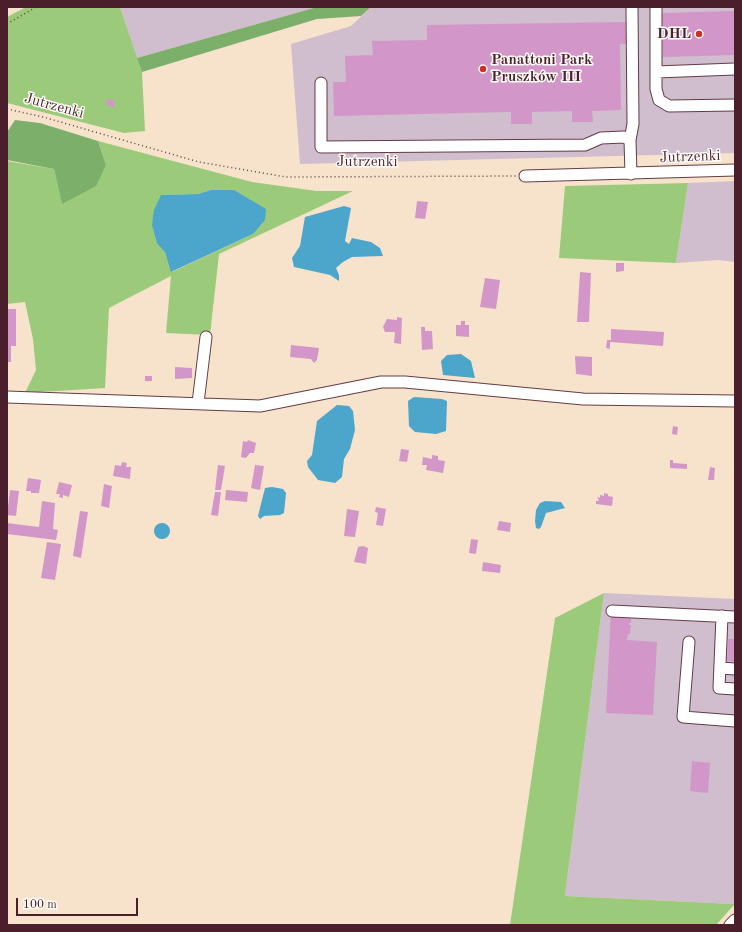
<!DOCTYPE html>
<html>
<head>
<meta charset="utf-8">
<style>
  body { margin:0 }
  #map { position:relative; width:742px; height:932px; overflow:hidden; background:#f7e3cc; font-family:"Old Standard TT",serif }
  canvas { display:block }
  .frame { position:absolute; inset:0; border:8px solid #4a1f2b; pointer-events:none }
  .scale { position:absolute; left:16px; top:898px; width:122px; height:18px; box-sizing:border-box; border:2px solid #4a1f2b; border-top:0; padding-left:5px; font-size:12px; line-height:14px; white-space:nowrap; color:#4a1f2b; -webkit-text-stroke:3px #fdfcf7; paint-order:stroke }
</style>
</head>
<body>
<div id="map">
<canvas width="742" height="932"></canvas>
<div class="frame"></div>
<div class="scale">100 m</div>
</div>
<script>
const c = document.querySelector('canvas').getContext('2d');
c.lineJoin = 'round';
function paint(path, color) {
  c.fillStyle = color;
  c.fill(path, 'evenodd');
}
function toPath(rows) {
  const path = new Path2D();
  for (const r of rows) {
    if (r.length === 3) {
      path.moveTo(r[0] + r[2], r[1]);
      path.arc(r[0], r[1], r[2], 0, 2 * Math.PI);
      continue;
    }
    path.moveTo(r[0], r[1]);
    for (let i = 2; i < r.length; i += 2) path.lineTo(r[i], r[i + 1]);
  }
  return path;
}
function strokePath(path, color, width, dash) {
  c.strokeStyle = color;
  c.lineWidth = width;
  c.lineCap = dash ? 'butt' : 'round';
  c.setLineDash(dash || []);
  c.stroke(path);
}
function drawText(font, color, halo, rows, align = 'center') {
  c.font = font + ' "Old Standard TT",serif';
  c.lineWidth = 3;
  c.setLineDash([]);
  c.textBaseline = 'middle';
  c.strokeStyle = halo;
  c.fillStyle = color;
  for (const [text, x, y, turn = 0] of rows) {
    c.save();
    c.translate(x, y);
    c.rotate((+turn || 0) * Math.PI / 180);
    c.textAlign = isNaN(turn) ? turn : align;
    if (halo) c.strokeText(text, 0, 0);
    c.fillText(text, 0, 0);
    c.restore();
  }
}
paint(toPath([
  [120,7,317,7,137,58],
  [371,7,735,7,735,153,300,164,291,44,351,26],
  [735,181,735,262,718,260,676,263,688,183],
  [604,593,735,599,735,904,565,896]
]), '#d0bdce');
paint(toPath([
  [26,7,120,7,142,72,145,131,124,133,7,103,7,17],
  [98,141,252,182,317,191,353,191,219,254,210,335,166,333,171,276,109,308,105,388,25,393,36,370,33,339,25,302,7,304,7,161,54,169,62,203,106,165],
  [211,190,234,190,253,234,172,272,165,252,161,195,198,194],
  [688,183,676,263,559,258,565,186],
  [604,593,565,896,735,904,716,925,510,925,555,618]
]), '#9bcb7a');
paint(toPath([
  [317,7,371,7,361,16,317,19,142,72,137,58],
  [15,120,40,123,98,141,106,165,96,186,62,204,54,169,7,160,7,132]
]), '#7caf6a');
paint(toPath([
  [211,190,234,190,266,209,265,220,253,234,171,272,165,252,157,243,152,225,154,210,161,195,198,194],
  [344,206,351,208,345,241,349,244,352,238,371,242,380,248,383,256,352,257,343,262,336,268,339,275,339,281,330,275,294,267,292,258,300,246,305,217],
  [461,354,471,361,475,378,443,375,441,361,447,355],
  [414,397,442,399,447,401,446,431,436,434,415,432,409,426,408,401],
  [337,405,349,406,353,411,355,430,350,449,344,459,342,477,335,483,318,480,308,467,307,461,312,455,317,421],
  [272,487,283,489,286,493,284,513,280,515,264,516,260,519,258,516,265,488],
  [545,501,561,502,565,508,546,513,541,527,539,529,536,528,535,521,536,510,540,503],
  [162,531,8]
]), '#4ca5ca');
paint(toPath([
  [735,11,735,55,663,57,662,13],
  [627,22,627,44,620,44,621,110,592,111,593,122,572,122,572,111,532,112,532,124,511,124,511,112,334,116,333,82,346,82,345,56,373,55,372,41,427,40,427,25],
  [107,99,115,100,114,108,107,105],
  [417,201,428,202,425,219,415,218],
  [616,263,624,263,624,271,616,272],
  [580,272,591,273,589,322,577,322],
  [485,278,500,280,496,309,480,307],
  [7,309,16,309,16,346,11,346,11,362,7,362],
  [397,317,402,318,401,344,394,343,395,332,385,332,383,327,387,319,397,320],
  [461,321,465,321,465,325,469,325,469,337,456,336,456,325,461,325],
  [421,327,425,327,425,331,432,331,433,349,422,350],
  [611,329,664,332,663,346,610,342,610,349,606,348,607,340,611,340],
  [291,345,319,348,317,360,314,363,311,359,290,357],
  [575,356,592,357,592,376,576,374],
  [175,367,192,368,192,378,175,379],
  [145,376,152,376,152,381,145,381],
  [673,426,678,427,677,435,672,434],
  [248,440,256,443,254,453,250,453,246,458,241,457,243,441,247,442],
  [401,449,409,450,407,462,399,461],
  [432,455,438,456,438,460,445,461,443,473,426,470,427,465,422,465,423,457,432,459],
  [670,460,673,460,673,463,687,464,687,469,670,468],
  [122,462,127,463,126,467,131,467,130,479,113,476,115,465,121,466],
  [218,465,225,466,221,490,215,490],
  [255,465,264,466,260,490,251,488],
  [710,467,715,468,714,480,708,480],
  [28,478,41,480,39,493,31,493,31,491,26,491],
  [59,482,72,485,69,497,63,495,63,498,59,497,60,494,56,494],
  [104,484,112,486,109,508,101,506],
  [10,490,19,491,16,516,7,515],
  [226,490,248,492,247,502,225,500],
  [215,492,221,492,218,516,211,515],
  [604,493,608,494,608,496,613,497,612,506,596,504,596,501,599,501,597,497,600,498,600,495,604,496],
  [42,501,55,503,53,529,58,530,56,540,7,534,7,523,39,527],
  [376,507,386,509,383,526,376,525,378,513,375,512],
  [347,509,359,511,355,537,344,536],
  [80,511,88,512,81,558,73,556],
  [499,521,511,523,510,532,497,530],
  [471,539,478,540,476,554,469,553],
  [47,542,61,544,55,580,41,578],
  [363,546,368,548,366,564,354,562,358,547],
  [483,562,501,565,500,573,482,571],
  [611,611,631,612,631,623,629,623,629,625,631,625,630,634,628,634,627,640,657,642,653,715,606,713],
  [728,639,735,639,735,662,727,661],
  [692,761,710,763,708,793,690,791]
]), '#d297c8');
const minor = toPath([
  [656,7,656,89,659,100,669,106,735,105],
  [656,72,735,69],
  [321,83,321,147,585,145,601,138,624,137,630,140,631,174],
  [630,140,633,124,632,7],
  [525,176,735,170],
  [7,397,260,406,381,382,405,382,583,399,735,401],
  [198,403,206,337],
  [612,611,735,617],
  [722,616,719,688,735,689],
  [689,642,683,717,735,721],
  [720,668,735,669],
  [730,925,735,920]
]);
strokePath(minor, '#643c43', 13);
strokePath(toPath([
  [7,24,36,7],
  [7,109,43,117,199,162,286,177,517,176]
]), '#643c43', 1.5, [1, 3]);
strokePath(minor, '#fff', 11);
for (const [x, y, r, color] of [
  [699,34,4,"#c8321e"],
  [483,69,4,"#c8321e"]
]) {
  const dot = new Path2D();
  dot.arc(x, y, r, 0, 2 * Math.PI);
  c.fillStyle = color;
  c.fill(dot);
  strokePath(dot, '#fdfcf7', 1.5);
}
drawText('bold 15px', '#4a1f2b', '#fdfcf7', [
  ["DHL",691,34],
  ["Panattoni Park",491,60,"left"],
  ["Pruszków III",491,77,"left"]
], 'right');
drawText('15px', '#4a1f2b', '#fdfcf7', [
  ["Jutrzenki",54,106,15],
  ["Jutrzenki",690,157,-2],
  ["Jutrzenki",367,162]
]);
</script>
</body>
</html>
